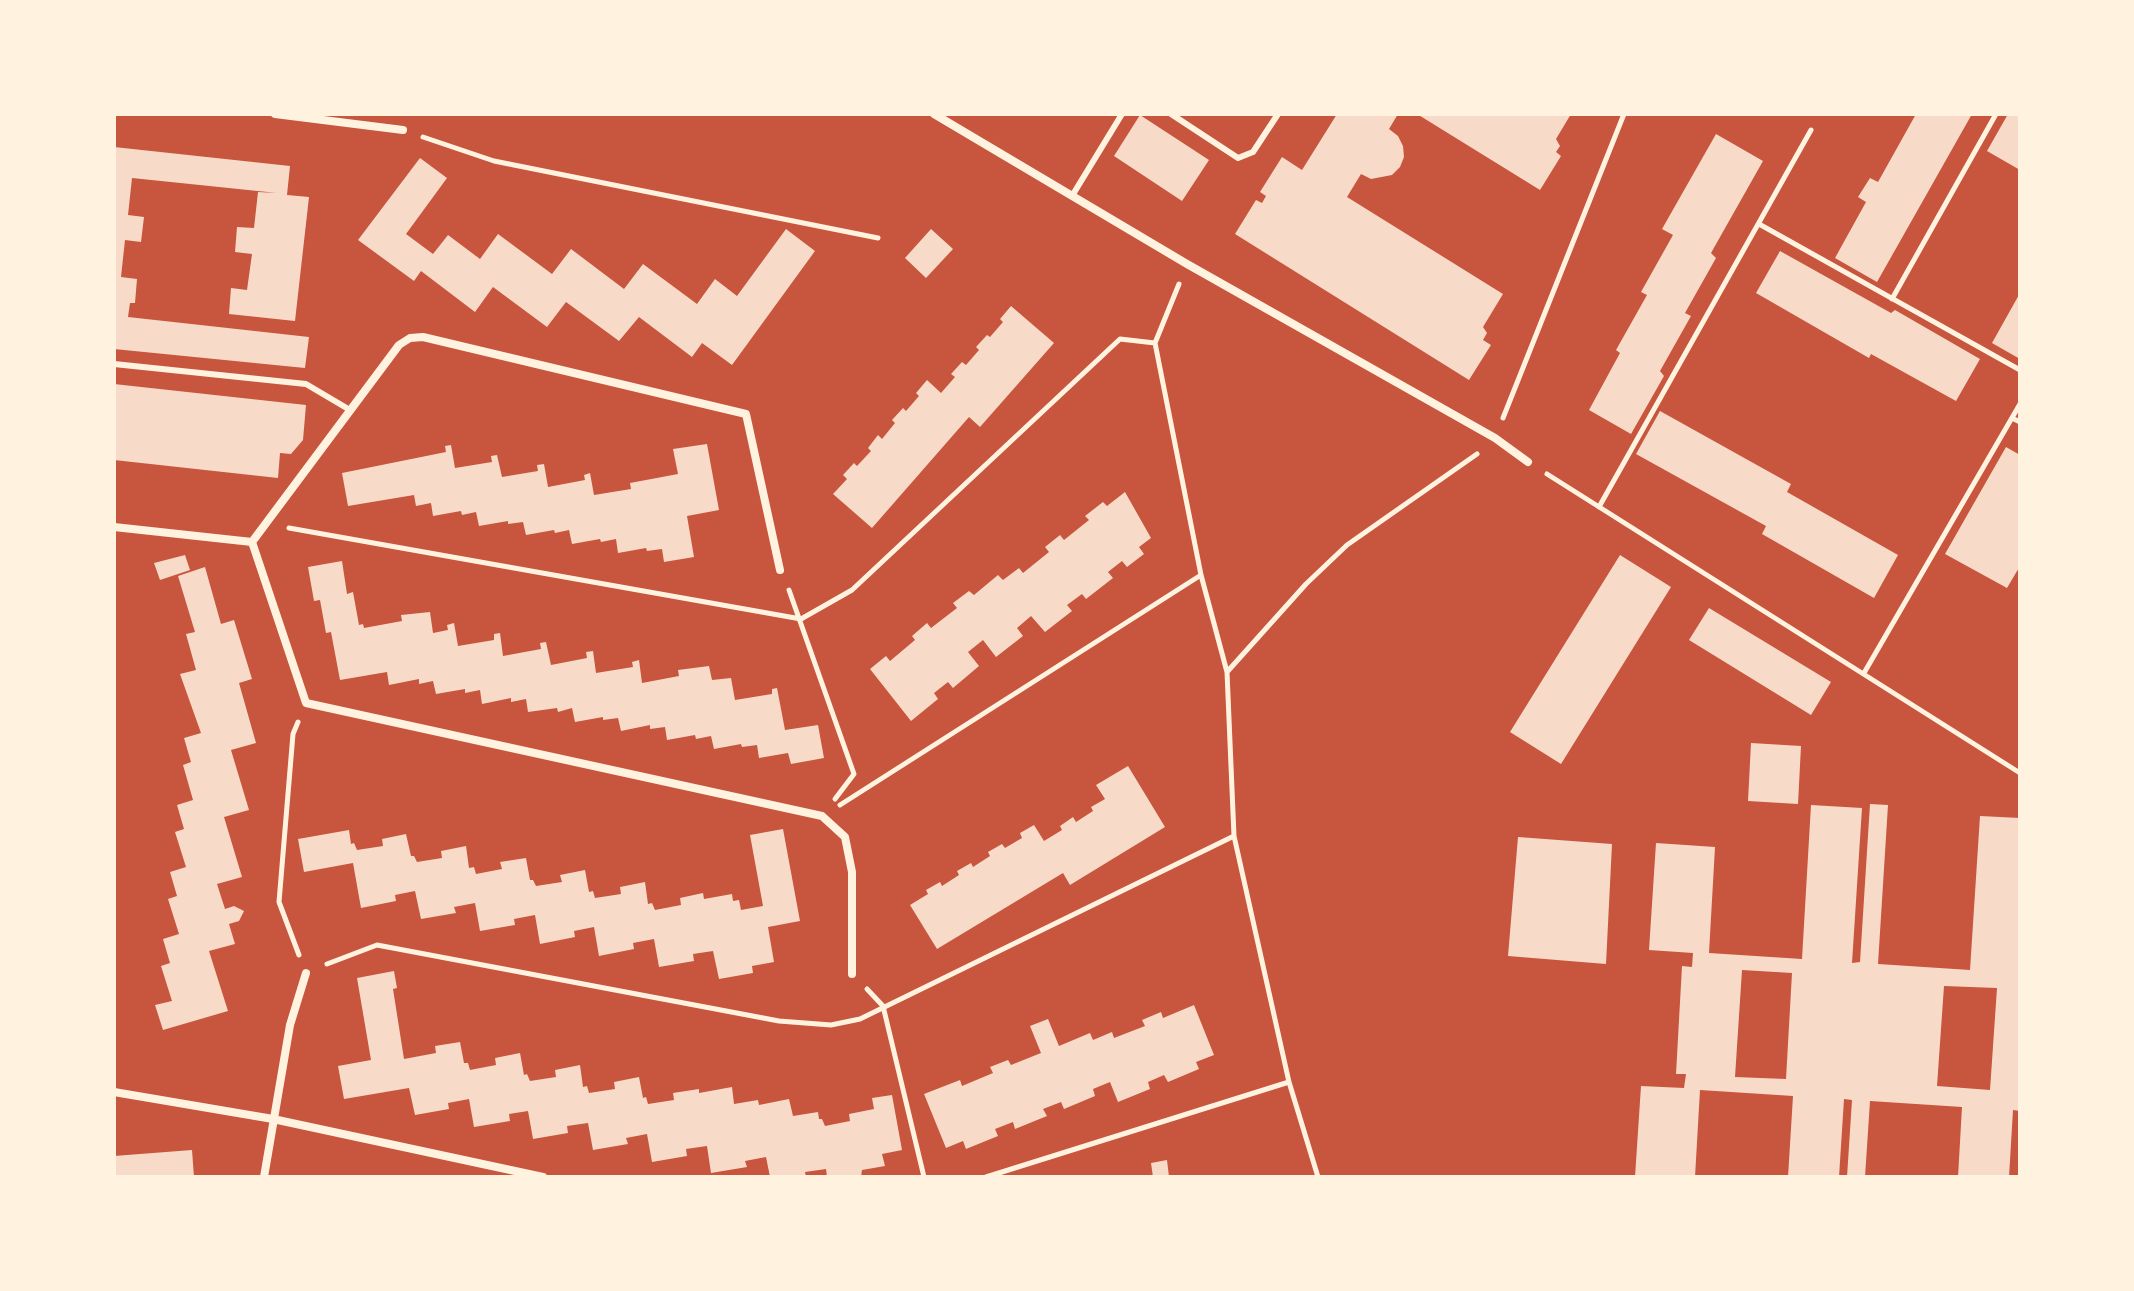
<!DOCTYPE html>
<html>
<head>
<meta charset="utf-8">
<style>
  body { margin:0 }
  #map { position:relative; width:2134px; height:1291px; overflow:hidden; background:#c8553d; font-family:Lora,serif }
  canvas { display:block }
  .frame { position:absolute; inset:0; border:116px solid #fff3e0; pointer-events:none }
</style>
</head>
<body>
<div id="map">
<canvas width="2134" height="1291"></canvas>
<div class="frame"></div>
</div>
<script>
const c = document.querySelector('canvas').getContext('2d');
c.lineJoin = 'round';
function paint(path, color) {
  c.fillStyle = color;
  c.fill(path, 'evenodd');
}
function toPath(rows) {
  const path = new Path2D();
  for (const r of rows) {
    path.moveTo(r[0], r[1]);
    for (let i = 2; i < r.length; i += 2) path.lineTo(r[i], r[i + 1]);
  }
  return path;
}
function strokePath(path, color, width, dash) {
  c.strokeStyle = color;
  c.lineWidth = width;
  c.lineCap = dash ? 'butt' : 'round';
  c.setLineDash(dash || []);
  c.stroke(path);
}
paint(toPath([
  [1337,114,1398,114,1389,129,1398,136,1403,146,1404,157,1400,167,1392,175,1371,179,1361,174,1347,197,1503,294,1483,327,1487,333,1483,340,1491,345,1469,380,1235,234,1256,200,1262,203,1266,196,1260,192,1282,157,1302,170],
  [1417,114,1571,114,1556,139,1560,146,1556,152,1561,156,1540,190],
  [1916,114,1972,114,1877,282,1835,258,1866,202,1858,197,1870,178,1878,182],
  [2008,114,2020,114,2020,170,1987,151],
  [1140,115,1209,160,1182,201,1114,156],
  [1716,134,1763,161,1711,253,1716,258,1685,313,1691,316,1660,371,1664,376,1631,434,1589,410,1620,353,1616,350,1647,295,1641,292,1673,235,1662,229],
  [114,147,290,166,287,195,309,197,295,321,229,314,231,288,247,290,252,254,235,252,237,227,254,228,258,192,277,193,132,178,128,215,144,217,141,242,125,240,121,277,137,279,135,303,130,303,128,317,309,337,305,368,114,349],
  [420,158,447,178,406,234,433,254,448,235,480,259,498,234,552,274,571,249,624,289,643,264,697,304,715,279,737,296,786,229,815,251,732,365,702,343,692,357,639,317,619,341,566,302,547,327,493,287,475,312,421,271,414,281,358,240],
  [931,229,953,249,926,278,905,258],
  [1780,251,1891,313,1895,310,1980,359,1956,401,1871,354,1869,358,1756,293],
  [2020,293,2020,359,1992,343],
  [1011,306,1054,343,980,427,969,417,872,528,833,494,847,479,843,475,854,463,857,466,871,451,868,448,878,435,882,439,895,423,892,420,903,408,906,411,919,396,916,393,927,380,941,393,955,377,951,374,962,362,966,365,979,350,976,347,987,335,990,337,1003,322,1000,319],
  [114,384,306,405,303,440,291,454,280,453,278,478,114,460],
  [1660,411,1791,484,1787,492,1898,555,1874,598,1762,534,1766,526,1636,454],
  [707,444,719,510,687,516,694,557,664,562,662,549,647,551,646,548,618,553,616,539,601,542,600,539,572,544,569,530,555,533,554,530,526,535,523,522,508,524,508,521,479,526,476,512,462,515,461,511,433,516,431,503,416,506,414,495,348,506,342,473,446,452,445,446,451,445,455,468,492,462,491,456,497,455,502,477,538,471,537,465,544,464,548,487,585,480,584,475,590,473,594,495,631,489,630,483,678,474,673,449],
  [2006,447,2020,455,2020,566,2007,588,1945,554],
  [1125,492,1151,538,1139,547,1144,554,1127,567,1122,561,1108,572,1113,578,1086,599,1082,594,1067,605,1072,611,1045,632,1031,616,1017,628,1023,636,996,657,983,640,968,652,979,666,953,688,948,682,934,693,938,699,911,721,870,669,886,656,890,661,915,640,912,636,927,623,931,628,957,608,953,603,969,591,974,595,998,575,1003,580,1019,568,1023,573,1049,552,1045,547,1060,535,1064,540,1089,520,1085,516,1103,502,1107,506],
  [185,555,190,570,160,580,154,563],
  [1620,555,1671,587,1561,764,1510,732],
  [342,561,347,594,353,592,359,625,363,624,364,628,402,621,401,615,430,612,433,633,448,630,447,625,454,623,458,646,494,640,494,634,500,633,503,656,541,649,540,643,546,642,551,665,587,658,586,652,593,651,596,673,633,667,632,662,639,660,642,683,679,676,678,670,709,666,712,680,731,678,735,700,772,694,772,689,777,688,785,730,818,725,824,758,791,764,788,753,759,758,757,745,742,747,741,744,714,749,711,736,696,739,695,735,667,740,665,727,650,729,650,725,621,731,618,718,603,720,603,717,575,722,572,708,558,712,557,708,528,712,526,699,511,702,511,698,482,704,480,690,465,693,465,689,436,694,433,681,419,684,419,679,389,685,387,672,340,680,331,632,326,633,320,600,314,601,308,567],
  [205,567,221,624,234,620,252,679,239,683,256,743,231,750,249,810,224,817,242,877,217,884,225,909,234,906,244,911,239,921,229,924,235,944,209,951,228,1011,163,1030,155,1005,172,1001,161,966,170,963,163,939,179,934,168,899,177,896,170,872,186,867,175,832,184,829,177,805,193,800,183,765,191,762,184,738,201,733,180,674,196,670,186,634,195,632,178,576],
  [1709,608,1831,682,1811,715,1689,640],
  [1751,743,1801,746,1798,804,1748,801],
  [1128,766,1165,827,1070,885,1063,873,937,949,910,905,928,894,926,890,940,882,942,886,959,875,957,871,971,863,973,867,990,856,988,852,1002,844,1005,848,1022,838,1020,833,1034,825,1044,841,1062,830,1060,826,1073,817,1076,822,1093,811,1091,807,1105,799,1096,785],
  [1870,804,1888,805,1878,964,1970,970,1980,816,2020,818,2020,1111,2013,1110,2009,1177,1958,1177,1962,1107,1870,1101,1865,1177,1847,1177,1852,1100,1844,1099,1839,1177,1788,1177,1793,1096,1700,1090,1695,1177,1635,1177,1641,1086,1684,1088,1686,1074,1676,1074,1682,966,1692,967,1693,953,1649,950,1656,843,1715,847,1709,953,1802,959,1811,805,1862,808,1852,963,1860,962],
  [1742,970,1792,973,1786,1079,1735,1077],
  [1944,986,1997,988,1990,1090,1937,1086],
  [783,829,800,921,768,927,774,962,752,966,753,973,719,979,713,951,693,954,694,961,659,967,654,939,633,943,634,949,599,956,594,927,574,931,575,937,540,944,535,915,514,919,515,925,480,931,475,903,454,907,456,913,421,919,415,891,395,895,396,901,361,908,353,863,304,872,298,839,349,830,351,844,354,843,357,850,383,846,382,839,406,834,411,856,414,856,417,862,442,858,441,851,466,846,469,868,474,867,476,874,502,869,500,862,526,858,530,880,533,880,536,886,562,882,560,875,585,870,589,892,593,891,595,898,621,894,620,887,645,882,648,904,652,903,655,910,681,905,680,898,703,893,704,899,732,894,733,901,739,900,741,910,763,906,750,835],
  [1518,837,1612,844,1606,964,1508,956],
  [394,971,397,988,393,989,404,1059,436,1053,435,1046,460,1042,464,1063,468,1063,470,1070,496,1065,495,1058,520,1053,524,1075,527,1074,530,1081,556,1077,555,1070,580,1065,583,1087,587,1086,589,1093,615,1089,614,1082,639,1077,643,1098,646,1097,648,1104,674,1100,673,1093,699,1089,699,1093,732,1087,734,1104,758,1100,759,1105,789,1099,793,1116,818,1112,819,1119,822,1119,825,1126,850,1121,849,1114,874,1109,872,1098,892,1095,902,1150,882,1154,885,1166,862,1170,861,1177,827,1177,826,1169,805,1172,806,1177,770,1177,766,1157,745,1161,747,1167,711,1173,707,1146,686,1149,687,1156,652,1162,647,1134,626,1138,628,1144,593,1150,588,1123,567,1126,568,1133,533,1139,528,1111,509,1114,510,1121,474,1127,469,1099,448,1103,449,1109,415,1115,409,1088,344,1099,338,1066,371,1060,357,978],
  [1194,1005,1214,1055,1196,1062,1199,1069,1168,1082,1164,1075,1148,1082,1150,1089,1118,1102,1110,1082,1093,1089,1095,1096,1064,1109,1061,1102,1043,1109,1047,1116,1015,1129,1013,1122,995,1129,998,1136,966,1149,963,1141,946,1148,924,1094,960,1080,962,1086,993,1073,990,1067,1008,1060,1011,1065,1041,1053,1030,1026,1048,1019,1059,1046,1090,1033,1093,1040,1112,1032,1114,1038,1145,1026,1142,1020,1161,1012,1163,1018],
  [192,1150,194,1177,114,1177,114,1156],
  [1167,1160,1169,1177,1153,1177,1151,1163]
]), '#f7dbc8');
strokePath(toPath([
  [423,137,494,161,878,238],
  [1759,224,2020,370],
  [1179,284,1155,343,1201,575,1227,672,1234,836,1289,1082,1318,1177],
  [1892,299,1996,114],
  [1503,418,1624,114],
  [2012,418,2020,422],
  [1547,474,2020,773],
  [1599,507,1811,130],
  [289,528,801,619,852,590,1120,339,1155,343],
  [789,590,854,774,835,799],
  [1227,672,1306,584,1347,545,1477,454],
  [1864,673,2020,404],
  [298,722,293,734,279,902,299,955],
  [840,805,1201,575],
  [327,964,377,945,779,1021,831,1025,860,1019,1234,836],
  [867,989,883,1006,924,1177],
  [986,1177,1289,1082]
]), '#fff3e0', 5);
strokePath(toPath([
  [1171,114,1238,158,1253,152,1278,114],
  [1072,196,1122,114],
  [114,364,306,384,350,410]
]), '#fff3e0', 6);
strokePath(toPath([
  [275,114,403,130],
  [934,114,1187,264,1495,438,1528,462],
  [114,527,252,542],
  [252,542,306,703,822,816,845,837,852,872,852,974],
  [252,542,399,345,410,338,423,337,746,414,780,570],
  [114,1092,273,1119,543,1177],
  [264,1177,290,1025,306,973]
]), '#fff3e0', 8);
</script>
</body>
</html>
